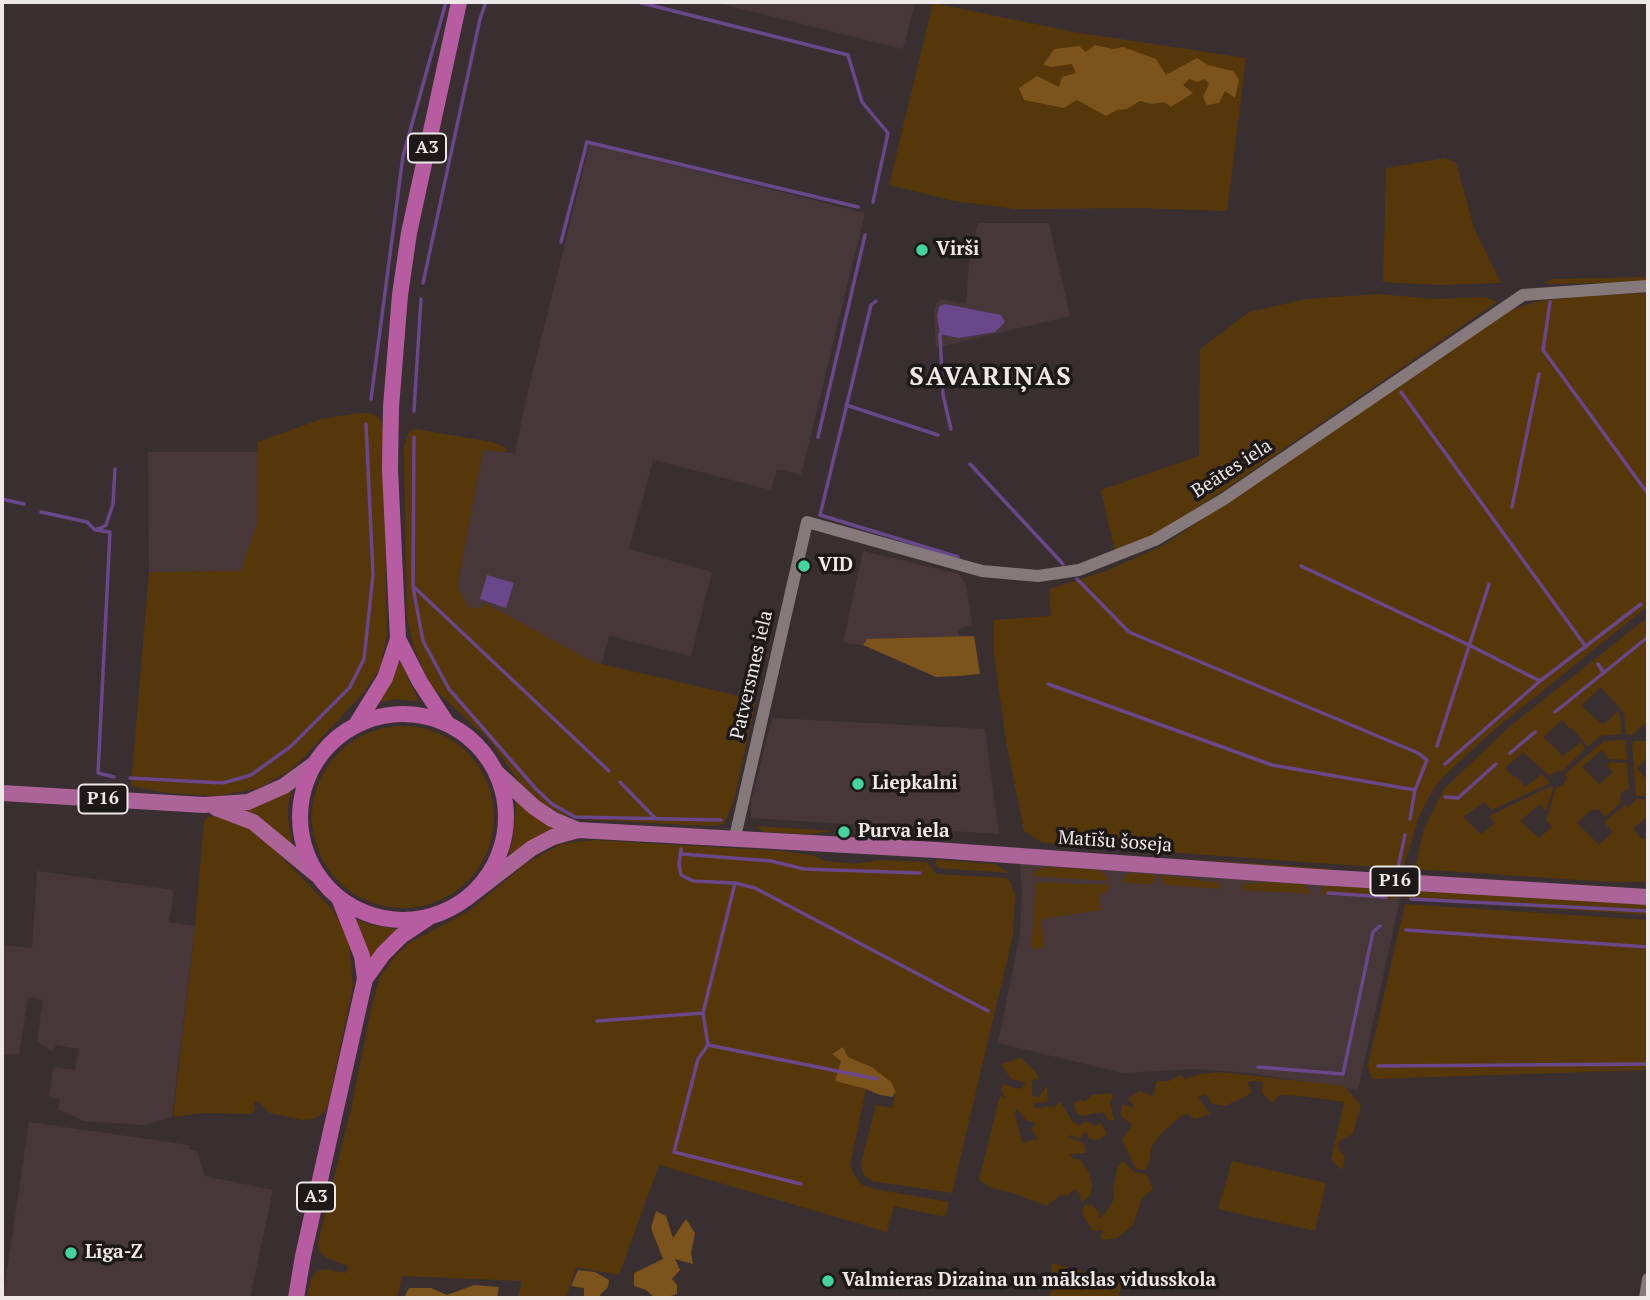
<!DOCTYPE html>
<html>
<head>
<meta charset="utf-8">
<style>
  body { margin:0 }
  #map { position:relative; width:1650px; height:1300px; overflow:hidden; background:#392f31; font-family:"PT Serif",serif }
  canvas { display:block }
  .frame { position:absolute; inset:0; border:4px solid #eee8e8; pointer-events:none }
</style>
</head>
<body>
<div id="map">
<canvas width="1650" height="1300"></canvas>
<div class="frame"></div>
</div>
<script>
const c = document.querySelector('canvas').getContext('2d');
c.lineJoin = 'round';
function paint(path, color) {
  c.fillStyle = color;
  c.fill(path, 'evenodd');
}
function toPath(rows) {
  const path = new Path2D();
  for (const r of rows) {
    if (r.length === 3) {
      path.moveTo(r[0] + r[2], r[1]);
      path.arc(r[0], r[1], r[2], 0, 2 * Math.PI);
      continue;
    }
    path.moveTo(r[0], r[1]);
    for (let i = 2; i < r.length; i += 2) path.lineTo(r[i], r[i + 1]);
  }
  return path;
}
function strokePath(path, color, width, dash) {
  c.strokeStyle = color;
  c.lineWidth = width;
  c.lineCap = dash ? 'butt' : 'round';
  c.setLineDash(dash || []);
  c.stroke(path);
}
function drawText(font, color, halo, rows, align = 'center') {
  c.font = font + ' "PT Serif",serif';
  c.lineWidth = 7;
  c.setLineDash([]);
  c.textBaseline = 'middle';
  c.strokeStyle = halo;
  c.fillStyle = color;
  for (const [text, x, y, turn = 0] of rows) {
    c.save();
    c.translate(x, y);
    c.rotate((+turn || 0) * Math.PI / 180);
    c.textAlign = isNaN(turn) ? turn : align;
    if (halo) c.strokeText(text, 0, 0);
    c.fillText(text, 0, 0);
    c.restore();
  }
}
paint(toPath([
  [713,2,915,2,903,49],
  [590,144,865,213,801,475,777,469,771,490,653,460,629,549,712,572,691,656,609,636,599,675,469,608,457,587,483,450,515,453,527,395],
  [978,223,1049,223,1070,316,936,348,934,312,936,303,941,299,966,304,969,264],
  [148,452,280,452,281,571,149,572],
  [863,551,959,574,966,584,972,624,958,630,960,637,972,656,843,643],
  [772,718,985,729,999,834,751,818,751,801],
  [1019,856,1404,881,1358,1090,1250,1073,1195,1069,1122,1073,998,1043,1020,933,1022,891],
  [37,871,174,890,169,922,195,926,172,1117,146,1125,83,1121,58,1109,60,1099,49,1097,53,1067,75,1070,79,1049,56,1045,53,1052,37,1041,43,1000,28,997,19,1054,2,1055,2,945,32,948],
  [29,1122,189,1145,190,1149,197,1151,205,1176,273,1190,250,1298,3,1298]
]), '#473739');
paint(toPath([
  [933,3,1074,32,1246,58,1227,211,1140,208,1015,209,954,201,889,185],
  [1445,158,1456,163,1474,228,1501,283,1439,285,1383,282,1386,168],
  [1648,277,1648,282,1546,284,1548,281,1554,279],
  [1648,293,1648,606,1494,730,1445,775,1434,788,1419,816,1403,869,1054,844,1041,842,1024,831,1006,741,994,655,994,620,1051,616,1049,589,1106,571,1164,545,1508,311,1535,302,1578,296],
  [1379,294,1433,299,1485,297,1497,302,1220,493,1154,535,1115,552,1101,490,1199,456,1200,349,1249,312,1307,299],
  [360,413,374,414,382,421,383,431,387,635,380,668,364,692,304,757,289,771,259,788,218,796,167,793,131,786,149,572,241,571,258,520,258,442,321,419],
  [416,429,492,442,503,446,507,450,506,452,483,450,457,587,469,607,481,609,485,603,593,662,756,700,734,800,724,824,713,826,629,822,583,819,563,815,543,804,520,783,489,740,431,686,414,648,407,617,404,447,409,431],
  [1648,617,1648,721,1632,735,1626,734,1624,713,1601,687,1581,706,1603,725,1618,711,1620,715,1622,734,1600,736,1588,747,1572,728,1570,729,1562,720,1543,737,1563,756,1581,742,1585,749,1562,771,1552,773,1550,776,1523,752,1505,768,1513,777,1515,776,1525,787,1542,774,1550,783,1492,810,1484,802,1463,817,1481,834,1495,823,1489,816,1551,786,1553,788,1546,811,1540,804,1520,821,1539,838,1552,827,1546,820,1556,788,1563,785,1567,779,1565,774,1604,741,1621,740,1625,741,1627,760,1609,759,1602,750,1582,767,1599,784,1613,772,1607,765,1610,762,1627,763,1629,789,1623,791,1620,796,1621,802,1605,817,1599,809,1594,811,1592,809,1577,823,1599,845,1613,832,1604,822,1625,805,1629,807,1637,799,1648,799,1648,816,1633,829,1642,839,1645,838,1648,842,1648,882,1610,882,1415,869,1423,831,1444,789,1509,727],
  [400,660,419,702,396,699,376,703,389,685],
  [403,817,91],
  [1635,741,1648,741,1648,757,1637,768,1648,781,1648,796,1636,796,1632,743],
  [293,787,288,805,288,819,293,847,244,809],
  [516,802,559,828,508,859,513,838],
  [220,816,245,826,271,846,333,910,348,938,353,985,328,1106,322,1114,314,1119,302,1120,270,1113,258,1101,254,1103,255,1109,251,1114,202,1113,173,1117,195,926,204,821,207,817],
  [755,826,834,831,812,834,764,832],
  [593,840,780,851,812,855,826,861,855,864,879,860,927,862,936,874,1006,878,1011,883,1015,896,1013,935,952,1193,872,1181,864,1175,861,1164,876,1105,892,1108,896,1091,873,1067,848,1057,841,1061,836,1081,866,1089,850,1165,854,1175,862,1185,874,1189,949,1202,945,1217,894,1206,887,1232,659,1165,619,1275,576,1267,566,1298,518,1298,522,1281,402,1276,397,1298,307,1298,310,1281,316,1272,324,1269,346,1273,348,1266,327,1258,319,1251,318,1243,351,1109,372,1005,380,977,395,956,409,943,469,911,525,864,561,844],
  [1169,857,1332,869,1330,871],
  [936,860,996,864,1009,873,939,868,936,865],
  [1047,867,1098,870,1106,875,1109,881,1031,876,1038,869],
  [1131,873,1157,875,1156,880,1150,884,1121,882,1126,874],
  [1162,875,1220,883,1220,889,1166,885,1161,882],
  [1036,882,1109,885,1109,888,1107,892,1099,894,1101,910,1041,919,1045,947,1031,950],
  [1271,882,1304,884,1311,894,1242,890,1242,884],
  [1327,884,1391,889,1396,899,1319,894],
  [1415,890,1648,904,1648,915,1406,899,1410,893],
  [1405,904,1648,920,1648,1070,1373,1079,1369,1072,1368,1065],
  [357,919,371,925,402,930,370,965],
  [1021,1058,1036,1072,1039,1079,1032,1080,1032,1096,1039,1097,1047,1086,1048,1102,1033,1103,1035,1109,1048,1106,1055,1107,1060,1101,1073,1122,1080,1126,1086,1121,1095,1126,1101,1123,1107,1134,1100,1139,1093,1140,1088,1138,1087,1133,1083,1133,1081,1139,1071,1135,1067,1137,1084,1143,1086,1153,1069,1154,1074,1159,1080,1159,1089,1173,1092,1185,1090,1196,1081,1203,1080,1194,1075,1189,1068,1195,1060,1195,1047,1206,1013,1193,991,1188,979,1180,1000,1096,1006,1099,1001,1091,1002,1084,1020,1089,1026,1083,1011,1079,1001,1064],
  [1016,1108,1026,1120,1036,1123,1031,1129,1038,1139,1022,1143,1015,1113],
  [1220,1072,1344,1086,1361,1105,1353,1134,1339,1141,1338,1149,1345,1157,1342,1170,1331,1160,1344,1102,1300,1096,1279,1095,1273,1103,1262,1093,1263,1082,1255,1081,1247,1082,1252,1093,1225,1106,1212,1104,1206,1094,1198,1097,1210,1114,1195,1119,1188,1114,1182,1115,1160,1135,1151,1147,1150,1161,1145,1170,1136,1169,1122,1140,1132,1125,1120,1115,1123,1104,1135,1108,1128,1098,1140,1091,1153,1096,1157,1081,1169,1081,1180,1075,1185,1079,1201,1074],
  [1111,1093,1113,1096,1110,1103,1114,1120,1109,1120,1103,1112,1083,1116,1078,1114,1075,1110,1074,1103,1079,1100,1085,1101,1092,1095],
  [1123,1161,1134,1172,1146,1174,1153,1189,1142,1198,1133,1225,1117,1238,1103,1240,1100,1237,1103,1230,1093,1231,1083,1215,1082,1209,1085,1205,1092,1205,1099,1212,1098,1219,1107,1211,1114,1199,1113,1189,1118,1166],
  [1232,1161,1326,1183,1315,1231,1218,1209],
  [1052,1263,1122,1283,1118,1298,1049,1298,1053,1284,1050,1282]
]), '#56370a');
paint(toPath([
  [1095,45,1113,49,1123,47,1156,59,1166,75,1197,58,1208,65,1233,71,1239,80,1235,98,1225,91,1219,103,1207,105,1203,97,1209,84,1205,79,1198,82,1189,79,1183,85,1193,93,1171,107,1164,102,1152,104,1140,101,1127,109,1117,110,1106,116,1077,100,1064,108,1024,100,1019,88,1037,76,1059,87,1062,77,1076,73,1072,64,1052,67,1043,65,1054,49,1079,46,1086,52],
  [974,636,980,674,959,676,936,677,863,645,867,639],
  [843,1047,848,1057,872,1067,891,1082,896,1092,892,1097,880,1095,866,1089,835,1081,841,1061,832,1054],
  [656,1211,666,1216,673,1238,686,1219,695,1233,691,1253,693,1264,675,1259,680,1270,672,1279,677,1285,677,1294,664,1298,655,1298,646,1290,634,1286,634,1273,663,1259,651,1228],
  [578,1270,595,1272,609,1280,608,1287,600,1295,601,1298,584,1298,584,1288,571,1286],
  [474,1285,499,1287,497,1298,404,1298,409,1288,431,1288,447,1295]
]), '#7b531b');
paint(toPath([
  [945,304,1001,315,1005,322,995,332,959,338,949,336,940,334,937,316,939,307],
  [487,575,514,583,506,608,480,599]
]), '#6a478a');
strokePath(toPath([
  [638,2,848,55,862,102,888,133,873,202],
  [561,242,587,142,858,207],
  [423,283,480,19,486,2],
  [876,301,871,305,820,515,958,557],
  [1550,302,1543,350,1648,494],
  [940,334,943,395,951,429],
  [1401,392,1586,647],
  [371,399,403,156,446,2],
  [846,405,938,435],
  [414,411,421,299],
  [414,437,413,587,423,641,449,689,536,789,552,804,575,817,721,820],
  [818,437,865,235],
  [970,464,1063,564],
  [2,499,24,504],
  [1512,507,1539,374],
  [41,512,87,522,95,530,101,528,106,525,113,504,115,469],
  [95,530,110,532,98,773,114,777],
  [1301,566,1469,645,1540,681],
  [1077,579,1129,632,1418,753,1427,760,1415,790,1410,819],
  [415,588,609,771],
  [1598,664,1604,673],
  [1048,684,1272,765,1415,790],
  [1555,712,1648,637],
  [1437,746,1489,584],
  [1510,753,1535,732],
  [1445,764,1540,681,1641,604],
  [130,778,223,783,251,775,290,747,350,687,364,659,373,575,366,424],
  [620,782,655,818],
  [1445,797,1458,798,1496,764],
  [681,849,679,864,681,875,693,881,735,883,755,888,988,1011],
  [681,854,771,861,804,869,920,873],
  [1398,867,1405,835],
  [735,883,703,1013,708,1045,698,1059,674,1152,801,1184],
  [1328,893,1386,897],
  [1411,899,1648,911],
  [1406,930,1648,947],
  [597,1021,703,1013],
  [708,1045,877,1079],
  [1378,1066,1648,1064],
  [1258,1067,1343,1074,1373,932,1380,926]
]), '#6a478a', 3.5);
strokePath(toPath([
  [735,837,807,522,982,571,1038,576,1079,570,1155,540,1224,499,1523,295,1648,286],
  [1645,1298,1648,1279]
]), '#85797b', 12);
strokePath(toPath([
  [498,774,534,807,552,819,578,830],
  [2,793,204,805,248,802,284,786,313,765],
  [216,808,253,822,316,874],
  [467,898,532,848,553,837,578,830,936,850,1317,877,1648,897]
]), '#ab6398', 16);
strokePath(toPath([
  [398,639,420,682,446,722],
  [403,817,103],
  [356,725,385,678,398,639,390,469,391,407,400,295,409,233,459,2],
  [365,979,383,954,401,936,428,918],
  [296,1298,303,1256,365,979,362,956,339,898]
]), '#b85ca2', 16);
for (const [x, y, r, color] of [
  [922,250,7,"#44d49f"],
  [804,566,7,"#44d49f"],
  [858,784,7,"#44d49f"],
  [844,832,7,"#44d49f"],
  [71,1253,7,"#44d49f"],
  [828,1281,7,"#44d49f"]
]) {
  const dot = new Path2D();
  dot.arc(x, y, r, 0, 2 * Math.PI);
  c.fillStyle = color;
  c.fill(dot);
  strokePath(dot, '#1d1919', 2.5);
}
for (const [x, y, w] of [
  [427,148,38],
  [103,799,49],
  [1395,881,49],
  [316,1197,38]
]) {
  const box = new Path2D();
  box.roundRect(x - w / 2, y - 14.5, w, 29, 5);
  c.fillStyle = '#1d1919';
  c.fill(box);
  strokePath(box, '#eee8e8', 2);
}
drawText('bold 18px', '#eee8e8', null, [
  ["A3",427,148],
  ["P16",103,799],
  ["P16",1395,881],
  ["A3",316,1197]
]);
drawText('bold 19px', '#eee8e8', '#1d1919', [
  ["Virši",936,250],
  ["VID",818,566],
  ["Liepkalni",872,784],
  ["Purva iela",858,832],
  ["Līga-Z",85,1253],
  ["Valmieras Dizaina un mākslas vidusskola",842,1281]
], 'left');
drawText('19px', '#eee8e8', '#1d1919', [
  ["Beātes iela",1232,469,-33],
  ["Patversmes iela",752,675,-77],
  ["Matīšu šoseja",1115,842,4]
]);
c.letterSpacing = '2px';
drawText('bold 26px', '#eee8e8', '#1d1919', [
  ["SAVARIŅAS",991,378]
]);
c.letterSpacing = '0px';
</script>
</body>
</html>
